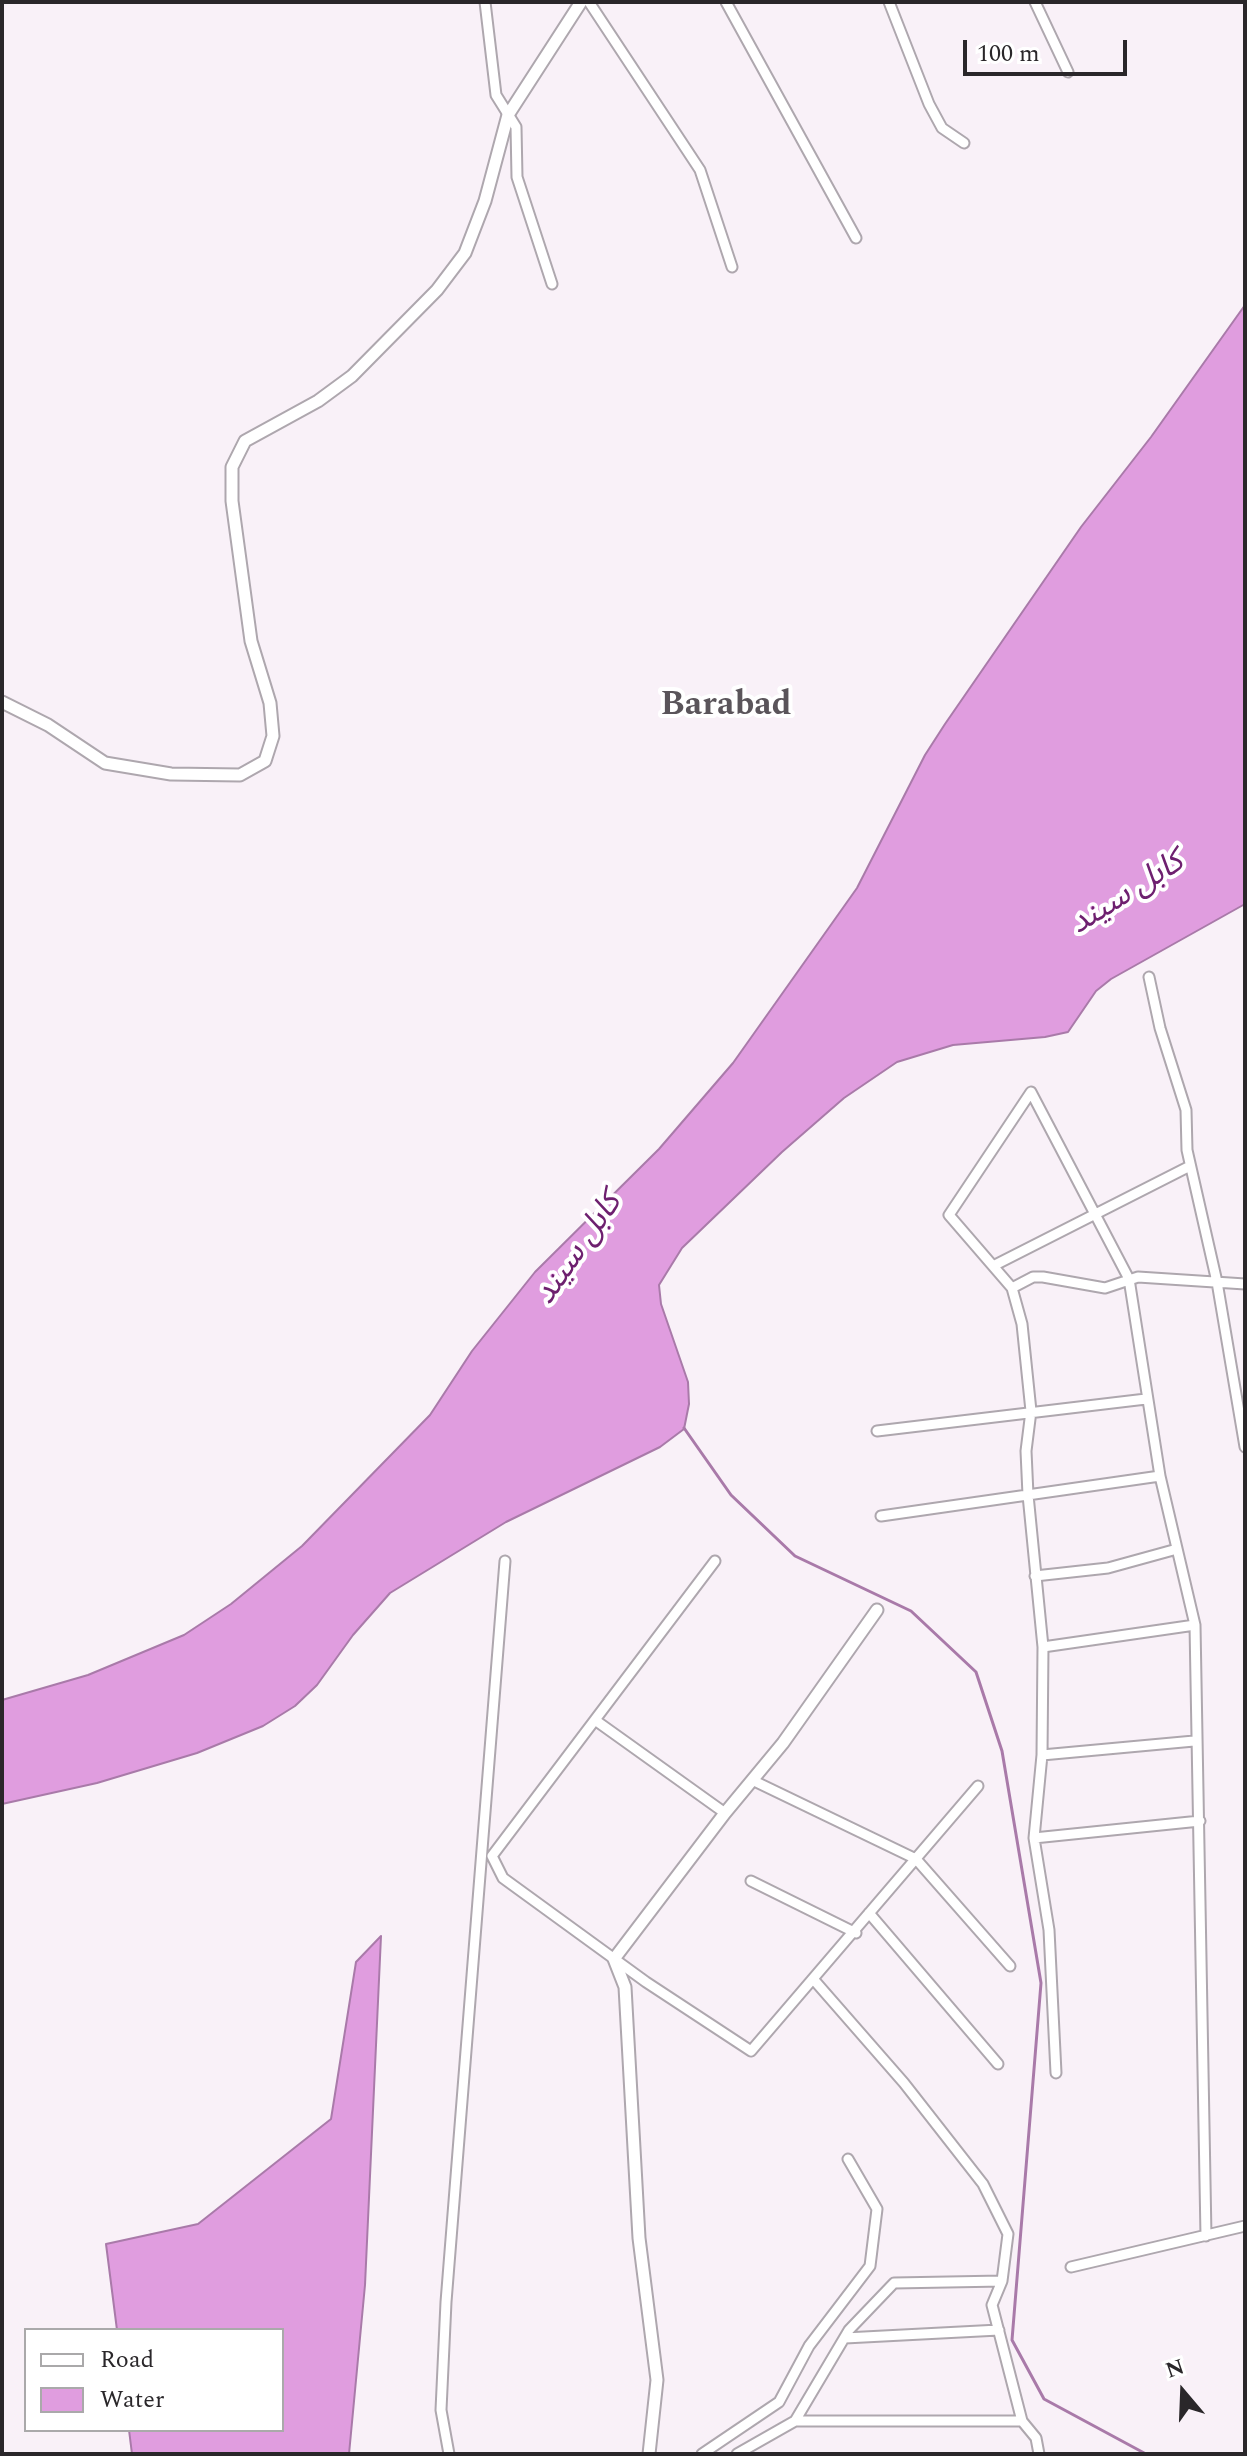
<!DOCTYPE html>
<html>
<head>
<meta charset="utf-8">
<style>
  body { margin:0 }
  #map { position:relative; width:1247px; height:2456px; overflow:hidden; background:#f9f1f8; font-family:Spectral,serif }
  canvas { display:block }
  .frame { position:absolute; inset:0; border:4px solid #2a272a; pointer-events:none }
  .legend { position:absolute; left:24px; top:2328px; width:260px; height:104px; box-sizing:border-box; background:#fff; border:2px solid #aaa9aa; margin:0; padding:10px 14px; list-style:none; font-size:24px; color:#2a272a }
  .legend li { display:flex; align-items:center; gap:16px; height:40px }
  .legend b { width:40px; border:2px solid #aaa9aa }
  .north { position:absolute; left:1143px; top:2352px; width:80px; height:80px; -webkit-text-stroke:6px #fff; paint-order:stroke; rotate:341deg; font-size:22px; font-weight:700; line-height:32px; text-align:center; color:#2a272a }
  .north::after { content:''; display:block; margin:auto; width:28px; height:36px; background:#2a272a; clip-path:polygon(50% 0,100% 100%,50% 72%,0 100%) }
  .scale { position:absolute; left:963px; top:40px; width:164px; height:36px; box-sizing:border-box; border:4px solid #2a272a; border-top:0; padding-left:10px; font-size:24px; line-height:28px; white-space:nowrap; color:#2a272a; -webkit-text-stroke:6px #fff; paint-order:stroke }
</style>
</head>
<body>
<div id="map">
<canvas width="1247" height="2456"></canvas>
<div class="frame"></div>
<ul class="legend">
<li><b style="height:10px;background:#fff"></b>Road</li>
<li><b style="height:22px;background:#e09ddf"></b>Water</li>
</ul>
<div class="north">N</div>
<div class="scale">100 m</div>
</div>
<script>
const c = document.querySelector('canvas').getContext('2d');
c.lineJoin = 'round';
function paint(path, color) {
  c.fillStyle = color;
  c.fill(path, 'evenodd');
}
function toPath(rows) {
  const path = new Path2D();
  for (const r of rows) {
    path.moveTo(r[0], r[1]);
    for (let i = 2; i < r.length; i += 2) path.lineTo(r[i], r[i + 1]);
  }
  return path;
}
function strokePath(path, color, width, dash) {
  c.strokeStyle = color;
  c.lineWidth = width;
  c.lineCap = dash ? 'butt' : 'round';
  c.setLineDash(dash || []);
  c.stroke(path);
}
function drawText(font, color, halo, rows, align = 'center') {
  c.font = font + ' Spectral,"Noto Sans Arabic",serif';
  c.lineWidth = 8;
  c.setLineDash([]);
  c.textBaseline = 'middle';
  c.strokeStyle = halo;
  c.fillStyle = color;
  for (const [text, x, y, turn = 0] of rows) {
    c.save();
    c.translate(x, y);
    c.rotate((+turn || 0) * Math.PI / 180);
    c.textAlign = isNaN(turn) ? turn : align;
    if (halo) c.strokeText(text, 0, 0);
    c.fillText(text, 0, 0);
    c.restore();
  }
}
const water = toPath([
  [1245,305,1245,904,1111,979,1096,991,1068,1032,1045,1037,953,1045,897,1062,844,1098,782,1152,682,1248,659,1285,661,1304,688,1382,689,1404,684,1429,660,1447,506,1522,390,1593,353,1635,317,1685,295,1706,263,1726,197,1753,97,1783,2,1804,2,1700,88,1675,184,1635,231,1604,302,1546,430,1415,472,1351,535,1272,659,1149,733,1063,857,888,925,755,945,724,1081,527,1151,437,1245,305],
  [381,1936,365,2285,349,2454,132,2454,129,2430,282,2430,282,2330,117,2330,106,2244,198,2224,331,2119,356,1962,381,1936]
]);
paint(water, '#e09ddf');
strokePath(water, '#a97aa9', 2);
strokePath(toPath([
  [684,1428,731,1495,795,1556,911,1611,976,1672,1002,1751,1041,1983,1012,2340,1044,2399,1146,2454]
]), '#a97aa9', 3);
const minor = toPath([
  [485,2,496,95,516,127,517,177,552,284],
  [589,2,700,170,732,267],
  [726,2,856,238],
  [889,2,929,104,942,128,964,143],
  [1035,2,1068,72],
  [1149,977,1160,1028,1186,1110,1187,1150,1217,1282,1245,1447],
  [993,1266,1190,1166],
  [1012,1288,1033,1277,1043,1277,1105,1288,1138,1277,1245,1284],
  [877,1431,1146,1399],
  [881,1516,1160,1476],
  [715,1561,492,1856,503,1878,646,1982,751,2051,978,1786],
  [1035,1576,1108,1568,1177,1549],
  [1043,1647,1195,1625],
  [595,1720,725,1813],
  [1042,1755,1194,1741],
  [752,1780,916,1859,1010,1966],
  [1034,1838,1200,1821],
  [751,1881,856,1933],
  [869,1913,998,2064],
  [814,1980,904,2083,983,2184,1008,2234,1002,2281,992,2305,1022,2421,1036,2438,1039,2454],
  [1056,2073,1049,1930,1034,1838,1042,1755,1043,1647,1028,1495,1026,1451,1031,1411,1022,1324,1012,1288,949,1215,1031,1092,1129,1279,1160,1476,1195,1625,1206,2236],
  [1071,2267,1245,2226],
  [845,2338,999,2330],
  [795,2421,1022,2421],
  [449,2454,441,2410,446,2302,505,1561],
  [702,2454,779,2402,809,2346,870,2266,877,2209,848,2159],
  [737,2454,795,2421,849,2330,894,2283,1002,2281]
]);
const tertiary = toPath([
  [2,702,48,725,105,763,171,774,240,775,265,761,273,736,270,703,251,641,232,501,232,467,245,441,318,401,352,376,437,290,465,253,485,201,508,115,581,2],
  [649,2454,657,2380,639,2238,625,1987,614,1959,725,1813,783,1743,877,1610]
]);
strokePath(minor, '#aea7ae', 13);
strokePath(tertiary, '#aea7ae', 15);
strokePath(minor, '#fff', 9);
strokePath(tertiary, '#fff', 11);
drawText('italic 32px', '#6e206f', '#fff', [
  ["کابل سيند",1128,895,-32],
  ["کابل سيند",580,1250,-55]
]);
drawText('bold 34px', '#5a545a', '#fff', [
  ["Barabad",726,707]
]);
</script>
</body>
</html>
